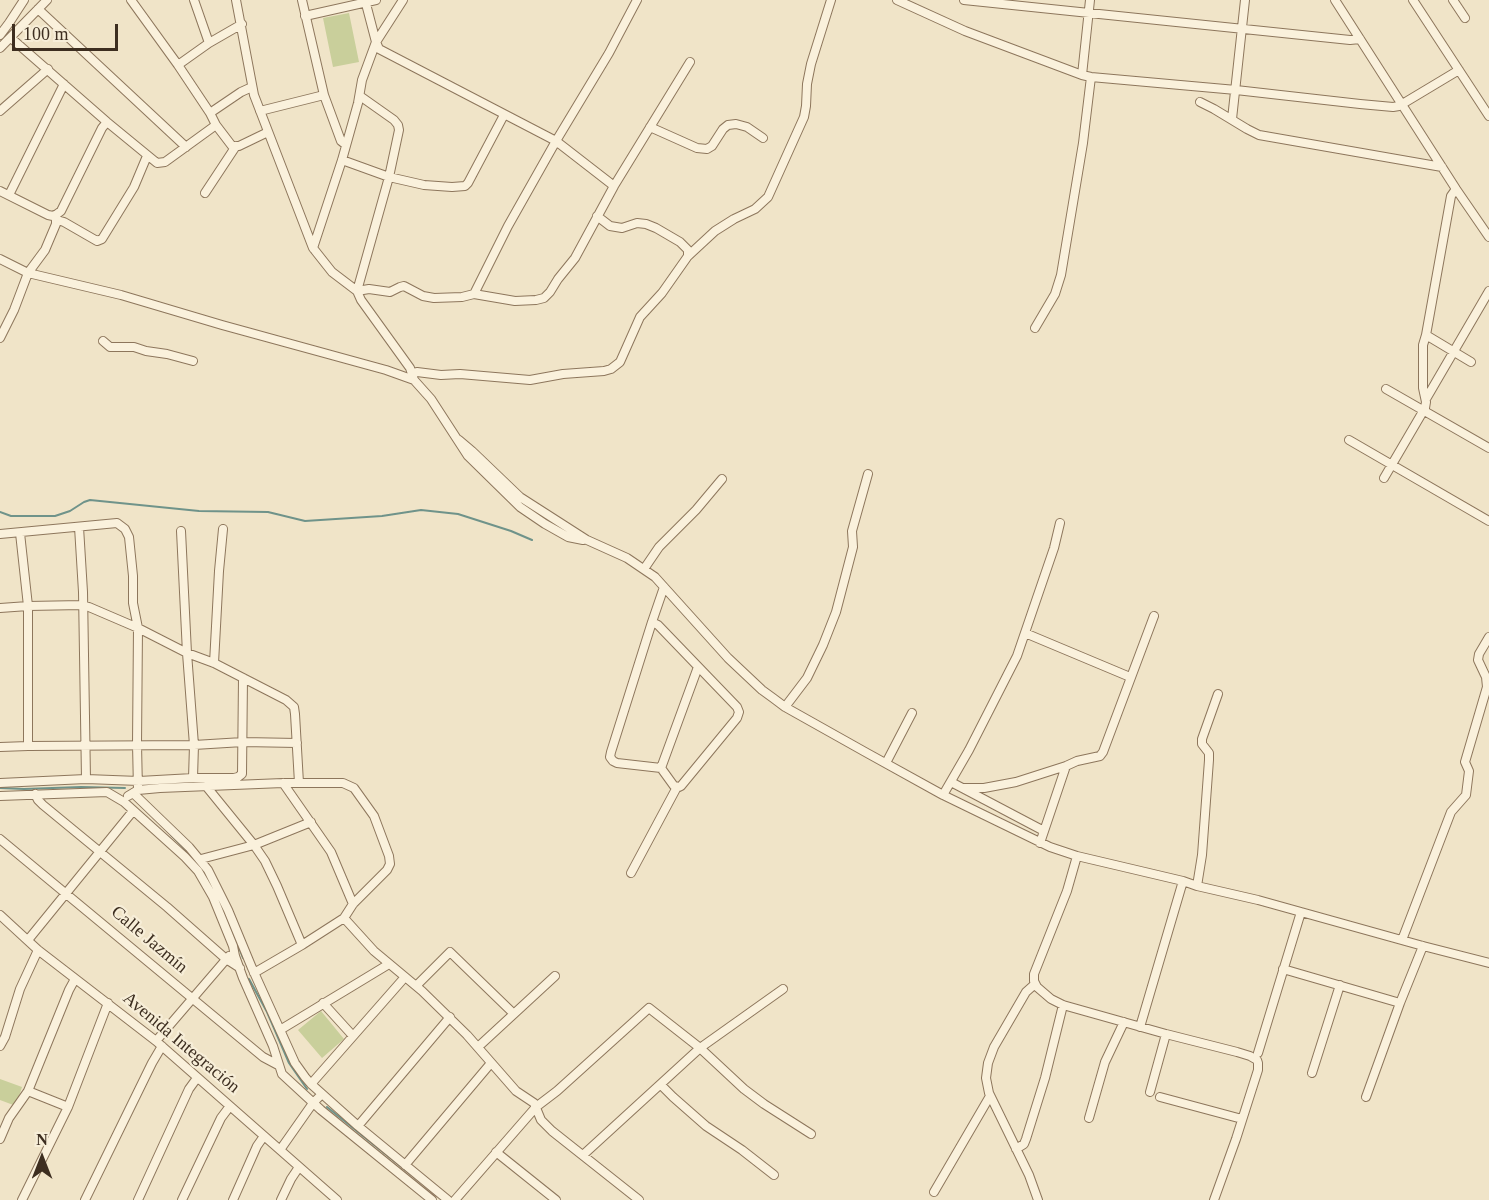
<!DOCTYPE html>
<html>
<head>
<meta charset="utf-8">
<style>
  body { margin:0 }
  #map { position:relative; width:1489px; height:1200px; overflow:hidden; background:#f0e4c8; font-family:"Times New Roman",serif }
  canvas { display:block }
  .north { position:absolute; left:12px; top:1128px; width:60px; height:60px; -webkit-text-stroke:4px #f7eed8; paint-order:stroke; rotate:0deg; font-size:16px; font-weight:700; line-height:24px; text-align:center; color:#3d2e20 }
  .north::after { content:''; display:block; margin:auto; width:21px; height:27px; background:#3d2e20; clip-path:polygon(50% 0,100% 100%,50% 72%,0 100%) }
  .scale { position:absolute; left:12px; top:24px; width:106px; height:27px; box-sizing:border-box; border:3px solid #3d2e20; border-top:0; padding-left:8px; font-size:18px; line-height:21px; white-space:nowrap; color:#3d2e20; -webkit-text-stroke:4px #f7eed8; paint-order:stroke }
</style>
</head>
<body>
<div id="map">
<canvas width="1489" height="1200"></canvas>
<div class="north">N</div>
<div class="scale">100 m</div>
</div>
<script>
const c = document.querySelector('canvas').getContext('2d');
c.lineJoin = 'round';
function paint(path, color) {
  c.fillStyle = color;
  c.fill(path, 'evenodd');
}
function toPath(rows) {
  const path = new Path2D();
  for (const r of rows) {
    path.moveTo(r[0], r[1]);
    for (let i = 2; i < r.length; i += 2) path.lineTo(r[i], r[i + 1]);
  }
  return path;
}
function strokePath(path, color, width, dash) {
  c.strokeStyle = color;
  c.lineWidth = width;
  c.lineCap = dash ? 'butt' : 'round';
  c.setLineDash(dash || []);
  c.stroke(path);
}
function drawText(font, color, halo, rows, align = 'center') {
  c.font = font + ' "Times New Roman",serif';
  c.lineWidth = 4.5;
  c.setLineDash([]);
  c.textBaseline = 'middle';
  c.strokeStyle = halo;
  c.fillStyle = color;
  for (const [text, x, y, turn = 0] of rows) {
    c.save();
    c.translate(x, y);
    c.rotate((+turn || 0) * Math.PI / 180);
    c.textAlign = isNaN(turn) ? turn : align;
    if (halo) c.strokeText(text, 0, 0);
    c.fillText(text, 0, 0);
    c.restore();
  }
}
paint(toPath([
  [349,13,359,62,333,67,323,18],
  [321,1011,344,1039,322,1058,298,1030],
  [0,1079,22,1087,16,1106,0,1100]
]), '#c9cf9b');
strokePath(toPath([
  [0,512,11,516,55,516,70,511,84,502,90,500,199,511,268,512,305,521,382,516,421,510,458,514,511,531,532,540],
  [0,788,24,789,81,787,125,788],
  [171,835,185,849,199,866],
  [233,932,243,958],
  [249,979,267,1012,289,1063,307,1089],
  [327,1107,419,1181]
]), '#6f938a', 2);
const minor = toPath([
  [131,0,178,65,210,113,216,125,232,146,239,146,268,132],
  [194,0,209,43],
  [236,0,254,95,313,248],
  [302,0,324,95,341,141,346,145],
  [365,0,376,42,362,80,358,103,342,160,313,248,332,272,357,291,361,300,410,368,412,374],
  [403,0,376,42,379,49,556,141,614,186],
  [897,0,965,31,1082,75,1091,77,1236,90,1360,104,1393,107,1399,106,1459,70],
  [964,0,1350,40,1360,39],
  [1335,0,1456,189,1489,237],
  [1413,0,1489,116],
  [1453,0,1465,18],
  [38,9,186,147],
  [305,16,376,0],
  [0,35,9,23,24,0],
  [11,38,107,122,157,163,165,162,216,125],
  [0,48,47,0],
  [178,65,209,43,242,24],
  [1082,75,1090,0],
  [360,96,394,120,398,125,399,130,389,177,357,291,369,289,390,292,400,287,404,286,423,296,434,298,462,297,474,294,515,301,536,300,544,298,550,292,558,279,575,258,614,186,690,62],
  [1200,102,1214,109,1247,129,1259,135,1442,167],
  [0,111,48,69],
  [260,111,324,95],
  [210,113,241,92,252,87],
  [1232,119,1245,0],
  [650,127,697,148,707,149,712,146,723,129,728,125,736,124,747,127,763,138],
  [342,160,389,177,424,185,452,187,465,186,468,183,504,115],
  [0,191,48,215,53,216,57,214,61,211,102,128,107,122],
  [205,193,236,146],
  [9,195,64,84],
  [597,216,610,226,622,228,637,223,646,224,656,228,680,242,688,250,688,256],
  [57,220,64,222,97,241,102,239,134,187,147,156],
  [0,259,28,273,121,295,222,325,386,370,414,380,431,399,468,456,520,507,545,524,568,537,583,540],
  [474,294,508,226,556,141,609,53,637,0],
  [1035,328,1055,294,1061,275,1083,143,1091,77],
  [1426,335,1471,362],
  [0,338,14,310,28,273,45,250,56,224,56,217],
  [103,341,110,347,134,347,146,351,167,354,193,361],
  [414,380,412,374,417,372,441,375,460,374,530,380,563,374,604,371,611,369,620,362,640,317,662,293,688,256,715,231,734,219,755,209,768,197,804,117,806,106,807,84,811,64,831,0],
  [1386,389,1489,448],
  [1426,399,1489,291],
  [459,440,472,451,520,497,587,540,627,558,655,577,728,658,762,690,773,698,785,707,867,753,943,795,1050,847,1077,856,1183,881,1197,886,1258,900,1423,946,1489,963],
  [1349,440,1489,521],
  [1384,478,1425,408,1426,402,1423,388,1423,345,1426,335,1451,196,1456,189],
  [79,527,83,592,86,779],
  [181,531,187,653,194,745,193,778],
  [20,533,28,606,28,746],
  [0,534,117,523,125,529,129,537,133,576,133,603,138,628,137,744,138,790],
  [644,569,659,547,696,510,722,479],
  [0,608,28,606,82,605,89,607,138,628,187,653,214,663,286,700,294,707,295,714,299,783],
  [652,622,658,625,737,707,739,712,737,718,681,786,679,787,674,786,661,768,617,763,613,761,610,757,611,752,652,622,664,587],
  [1025,633,1130,677],
  [214,663,219,571,223,529],
  [785,707,807,678,823,645,836,612,853,547,852,531,868,474],
  [0,747,28,746,194,745,243,742,297,743],
  [886,763,912,713],
  [661,768,698,667],
  [951,782,1044,831],
  [0,783,86,779,139,781,193,778,234,778,238,777,242,774,243,678],
  [283,783,331,852,353,904],
  [206,786,254,845,265,861,277,886,302,945],
  [963,788,984,788,1016,782,1066,766,1077,761,1100,756,1103,752,1154,616],
  [133,793,189,847,208,870,228,910,252,968,295,1063,305,1077,311,1084,358,1126,448,1200],
  [35,794,38,800,43,805,167,907,226,959,240,968],
  [943,795,969,750,1017,656,1054,548,1060,523],
  [0,796,107,792,124,802,185,857,198,871,213,897,233,946,235,956,243,978,273,1046,282,1074,321,1110,432,1200],
  [128,796,138,790,160,788,283,783,343,783,354,788,374,816,389,856,390,864,387,870,353,904,344,918,302,945,254,973],
  [0,839,263,1057,278,1065],
  [1040,843,1066,766],
  [1077,856,1067,891,1034,974,1034,981,1037,987,1051,999,1063,1005,1166,1034,1237,1052,1250,1056,1257,1060,1258,1063,1258,1070,1236,1139,1214,1200],
  [201,859,254,845,311,822],
  [631,873,677,787],
  [1197,886,1202,855,1209,760,1209,753,1202,744,1202,739,1218,694],
  [0,915,38,950,156,1041,337,1200],
  [344,918,374,951,422,991,467,1035,516,1091,534,1103,541,1120,552,1131,639,1200],
  [28,940,133,811],
  [1402,940,1451,812,1466,795,1469,771,1465,762,1487,687,1486,677,1478,660,1479,654,1489,637],
  [1283,969,1400,1003],
  [1035,984,1026,992,994,1047,988,1063,986,1078,989,1093,1029,1175,1038,1200],
  [416,986,450,952,514,1014],
  [323,1003,353,1036],
  [1140,1027,1183,881],
  [280,1030,389,964],
  [156,1041,229,956],
  [0,1046,5,1037,20,989,38,950],
  [478,1047,555,976],
  [1258,1053,1301,912],
  [1312,1073,1340,985],
  [311,1084,405,977],
  [661,1085,673,1097,706,1126,742,1150,774,1175],
  [28,1091,68,1107],
  [1150,1092,1166,1034],
  [1160,1097,1242,1119],
  [1366,1097,1400,1003,1423,946],
  [1089,1118,1105,1062,1124,1022],
  [358,1126,450,1017],
  [0,1139,9,1118,28,1091,69,990,75,979],
  [1016,1149,1024,1144,1026,1139,1045,1078,1063,1005],
  [280,1150,313,1103,322,1094],
  [496,1152,556,1200],
  [583,1155,700,1048,783,989],
  [405,1165,491,1063],
  [934,1192,990,1096],
  [22,1200,68,1107,108,1003],
  [85,1200,152,1063,162,1046],
  [138,1200,189,1089,197,1078],
  [182,1200,221,1118,230,1106],
  [233,1200,257,1146,264,1136],
  [281,1200,291,1179,299,1167],
  [455,1200,536,1107,557,1091,649,1008,700,1048,744,1089,764,1104,811,1134]
]);
strokePath(minor, '#8d765c', 10);
strokePath(minor, '#faf1dc', 8);
drawText('18px', '#3d2e20', '#f7eed8', [
  ["Calle Jazmín",149,940,40],
  ["Avenida Integración",181,1043,40]
]);
</script>
</body>
</html>
